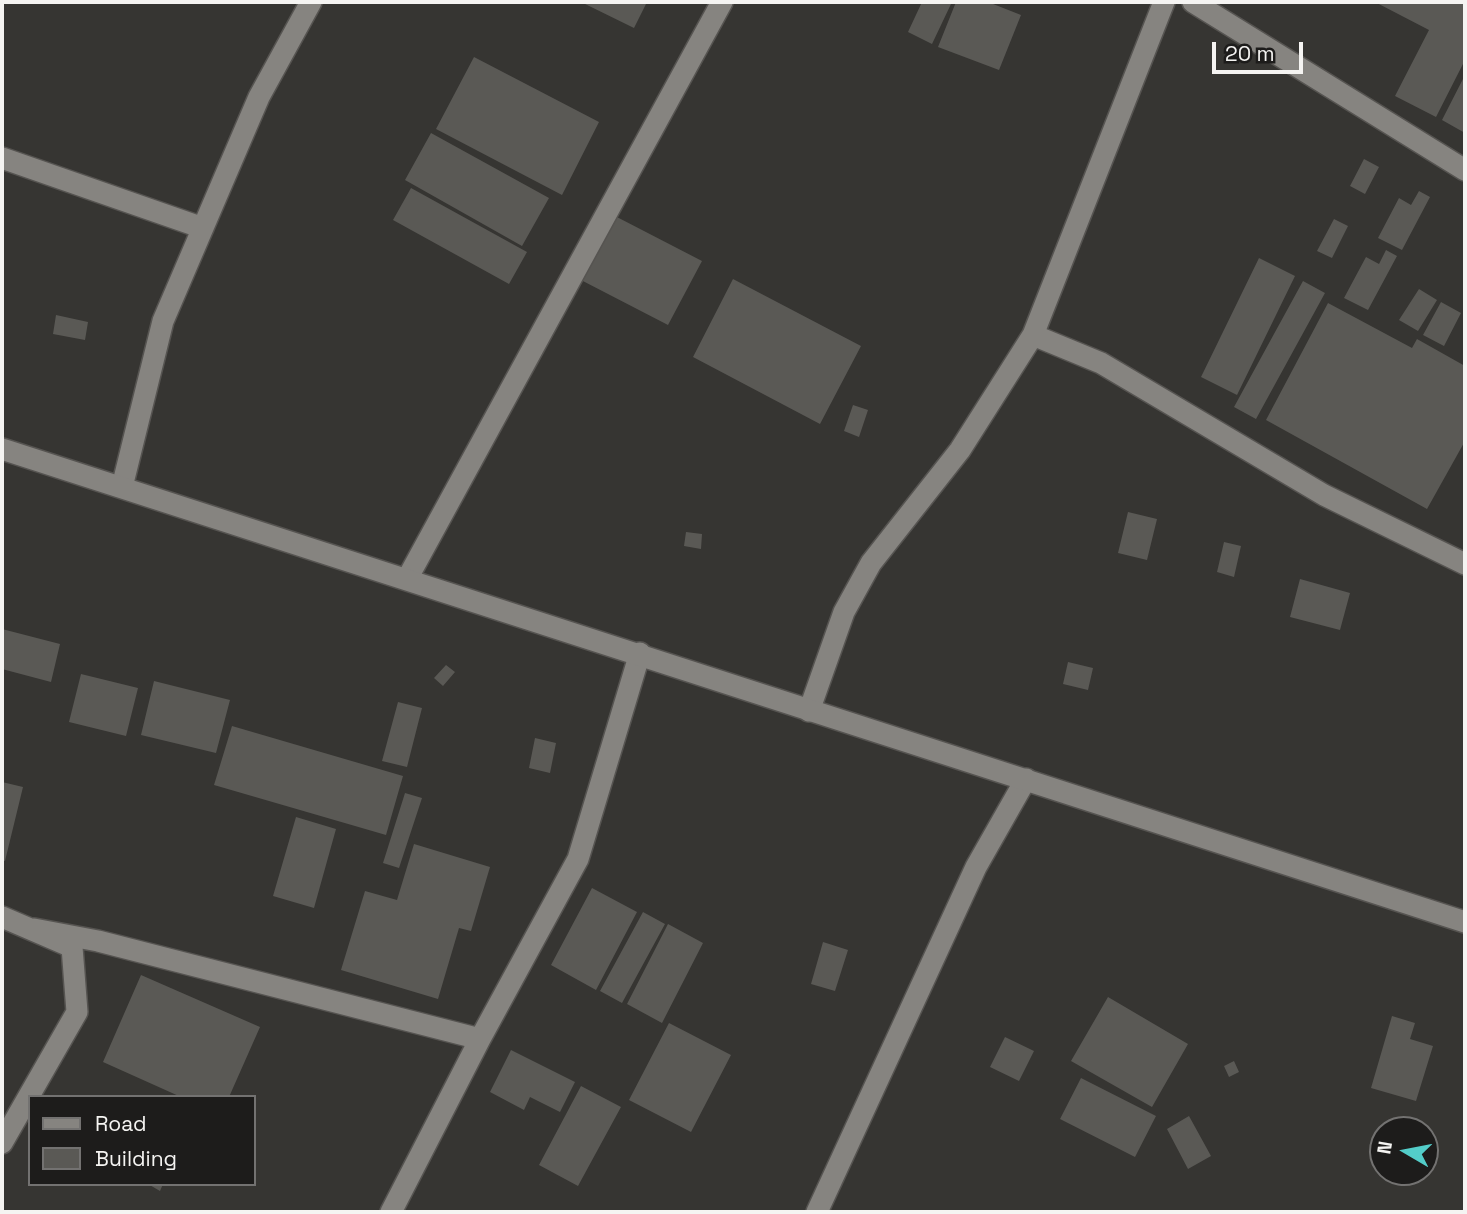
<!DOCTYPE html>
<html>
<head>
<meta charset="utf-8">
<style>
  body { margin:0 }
  #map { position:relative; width:1467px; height:1214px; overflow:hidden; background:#363532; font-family:"Space Grotesk",sans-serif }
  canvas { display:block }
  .frame { position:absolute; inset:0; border:4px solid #f5f4f2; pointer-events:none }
  .legend { position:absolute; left:28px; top:1095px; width:228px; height:91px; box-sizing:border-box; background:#1d1c1b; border:2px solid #737271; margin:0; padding:9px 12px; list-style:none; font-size:21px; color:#f5f4f2 }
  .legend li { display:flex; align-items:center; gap:14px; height:35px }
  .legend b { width:35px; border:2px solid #737271 }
  .north { position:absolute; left:1369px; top:1116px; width:70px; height:70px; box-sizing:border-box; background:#1d1c1b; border:2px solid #737271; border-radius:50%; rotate:280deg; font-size:19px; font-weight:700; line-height:28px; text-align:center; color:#f5f4f2 }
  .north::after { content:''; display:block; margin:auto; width:24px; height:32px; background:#53cdc9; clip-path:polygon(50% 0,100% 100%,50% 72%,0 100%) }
  .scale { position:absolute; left:1212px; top:42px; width:91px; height:32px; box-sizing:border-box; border:4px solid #f5f4f2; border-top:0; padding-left:9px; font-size:21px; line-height:24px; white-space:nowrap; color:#f5f4f2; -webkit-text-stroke:5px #1d1c1b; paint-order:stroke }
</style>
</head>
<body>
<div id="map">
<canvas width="1467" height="1214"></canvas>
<div class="frame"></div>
<ul class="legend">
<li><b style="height:9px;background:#868480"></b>Road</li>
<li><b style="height:19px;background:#5a5955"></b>Building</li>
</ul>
<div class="north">N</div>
<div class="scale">20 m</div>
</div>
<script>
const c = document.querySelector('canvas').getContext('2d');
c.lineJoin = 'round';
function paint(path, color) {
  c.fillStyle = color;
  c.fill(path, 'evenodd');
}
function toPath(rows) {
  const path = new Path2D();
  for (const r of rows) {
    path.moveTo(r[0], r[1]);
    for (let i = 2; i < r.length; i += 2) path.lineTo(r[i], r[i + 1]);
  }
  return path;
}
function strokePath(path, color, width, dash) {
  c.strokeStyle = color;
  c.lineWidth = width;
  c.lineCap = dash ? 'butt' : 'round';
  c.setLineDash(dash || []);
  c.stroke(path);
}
paint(toPath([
  [581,2,647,2,634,28],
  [922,2,945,2,951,4,932,44,908,32],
  [956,2,988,2,1021,15,999,70,938,47],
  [1375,2,1465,2,1465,60,1436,117,1395,96,1429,30],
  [474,57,599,122,562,195,436,129],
  [1465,75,1465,133,1442,120],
  [431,133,549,198,522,246,405,180],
  [1364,159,1379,167,1365,194,1350,186],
  [411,188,527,252,509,284,393,220],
  [1419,191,1430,197,1402,250,1378,238,1399,198,1411,205],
  [613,215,702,261,668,325,579,279],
  [1334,219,1348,226,1332,258,1317,251],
  [1386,250,1397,256,1368,310,1344,298,1366,257,1379,264],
  [1259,258,1295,276,1237,395,1201,377],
  [733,279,861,346,820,424,693,357],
  [1303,281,1325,293,1256,419,1234,407],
  [1419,289,1437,300,1418,331,1399,320],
  [1441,302,1461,313,1444,346,1423,335],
  [1328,303,1412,348,1417,339,1465,366,1465,441,1427,509,1266,420],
  [56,315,88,322,85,340,53,334],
  [853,405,868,410,859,437,844,431],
  [1128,512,1157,519,1147,560,1118,553],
  [686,532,702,534,701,549,684,546],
  [1224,542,1241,546,1234,577,1217,572],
  [1300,579,1350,593,1340,630,1290,617],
  [2,629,60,644,51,682,2,669],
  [1068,662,1093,668,1088,690,1063,684],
  [446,665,455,672,443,686,434,678],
  [81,674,138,688,126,736,69,722],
  [154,681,230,700,216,753,141,735],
  [398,702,422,708,407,767,382,761],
  [232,726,403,776,386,835,214,785],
  [535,738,556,743,550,773,529,768],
  [2,782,23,787,5,861,2,860],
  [405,793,422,798,399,868,383,863],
  [296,817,336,829,314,908,273,896],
  [414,844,490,867,471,931,459,928,438,999,341,970,365,891,397,900],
  [592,888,637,912,596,990,551,965],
  [643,912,665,924,622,1003,600,991],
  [668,924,703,943,662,1023,627,1004],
  [823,942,848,950,835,991,811,984],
  [141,975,260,1027,229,1097,181,1097,103,1062],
  [1108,997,1188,1044,1152,1107,1071,1061],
  [1392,1016,1415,1023,1410,1039,1433,1046,1416,1101,1371,1088],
  [669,1023,731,1055,691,1132,629,1100],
  [1005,1037,1034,1051,1019,1081,990,1067],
  [511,1050,575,1082,560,1112,530,1097,524,1110,490,1092],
  [1234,1061,1239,1072,1229,1077,1224,1066],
  [1081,1078,1156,1116,1135,1157,1060,1119],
  [581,1086,621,1107,578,1186,539,1165],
  [1189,1116,1211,1156,1188,1169,1167,1129],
  [148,1184,163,1184,160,1191]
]), '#5a5955');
const street = toPath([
  [1193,2,1465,170],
  [2,158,203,228],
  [1033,335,1101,363,1324,495,1465,564],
  [122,487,163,321,259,97,311,2],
  [407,579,722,2],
  [809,711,844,612,871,563,960,450,1033,335,1164,2],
  [2,917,72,947,77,1012,2,1143],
  [34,929,98,941,480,1039],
  [391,1212,480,1039,578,859,640,653],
  [817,1212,976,867,1026,779]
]);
const secondary = toPath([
  [2,449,1465,922]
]);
strokePath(street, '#565451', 24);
strokePath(secondary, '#565451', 24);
strokePath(street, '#868480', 21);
strokePath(secondary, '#868480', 21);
</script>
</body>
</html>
